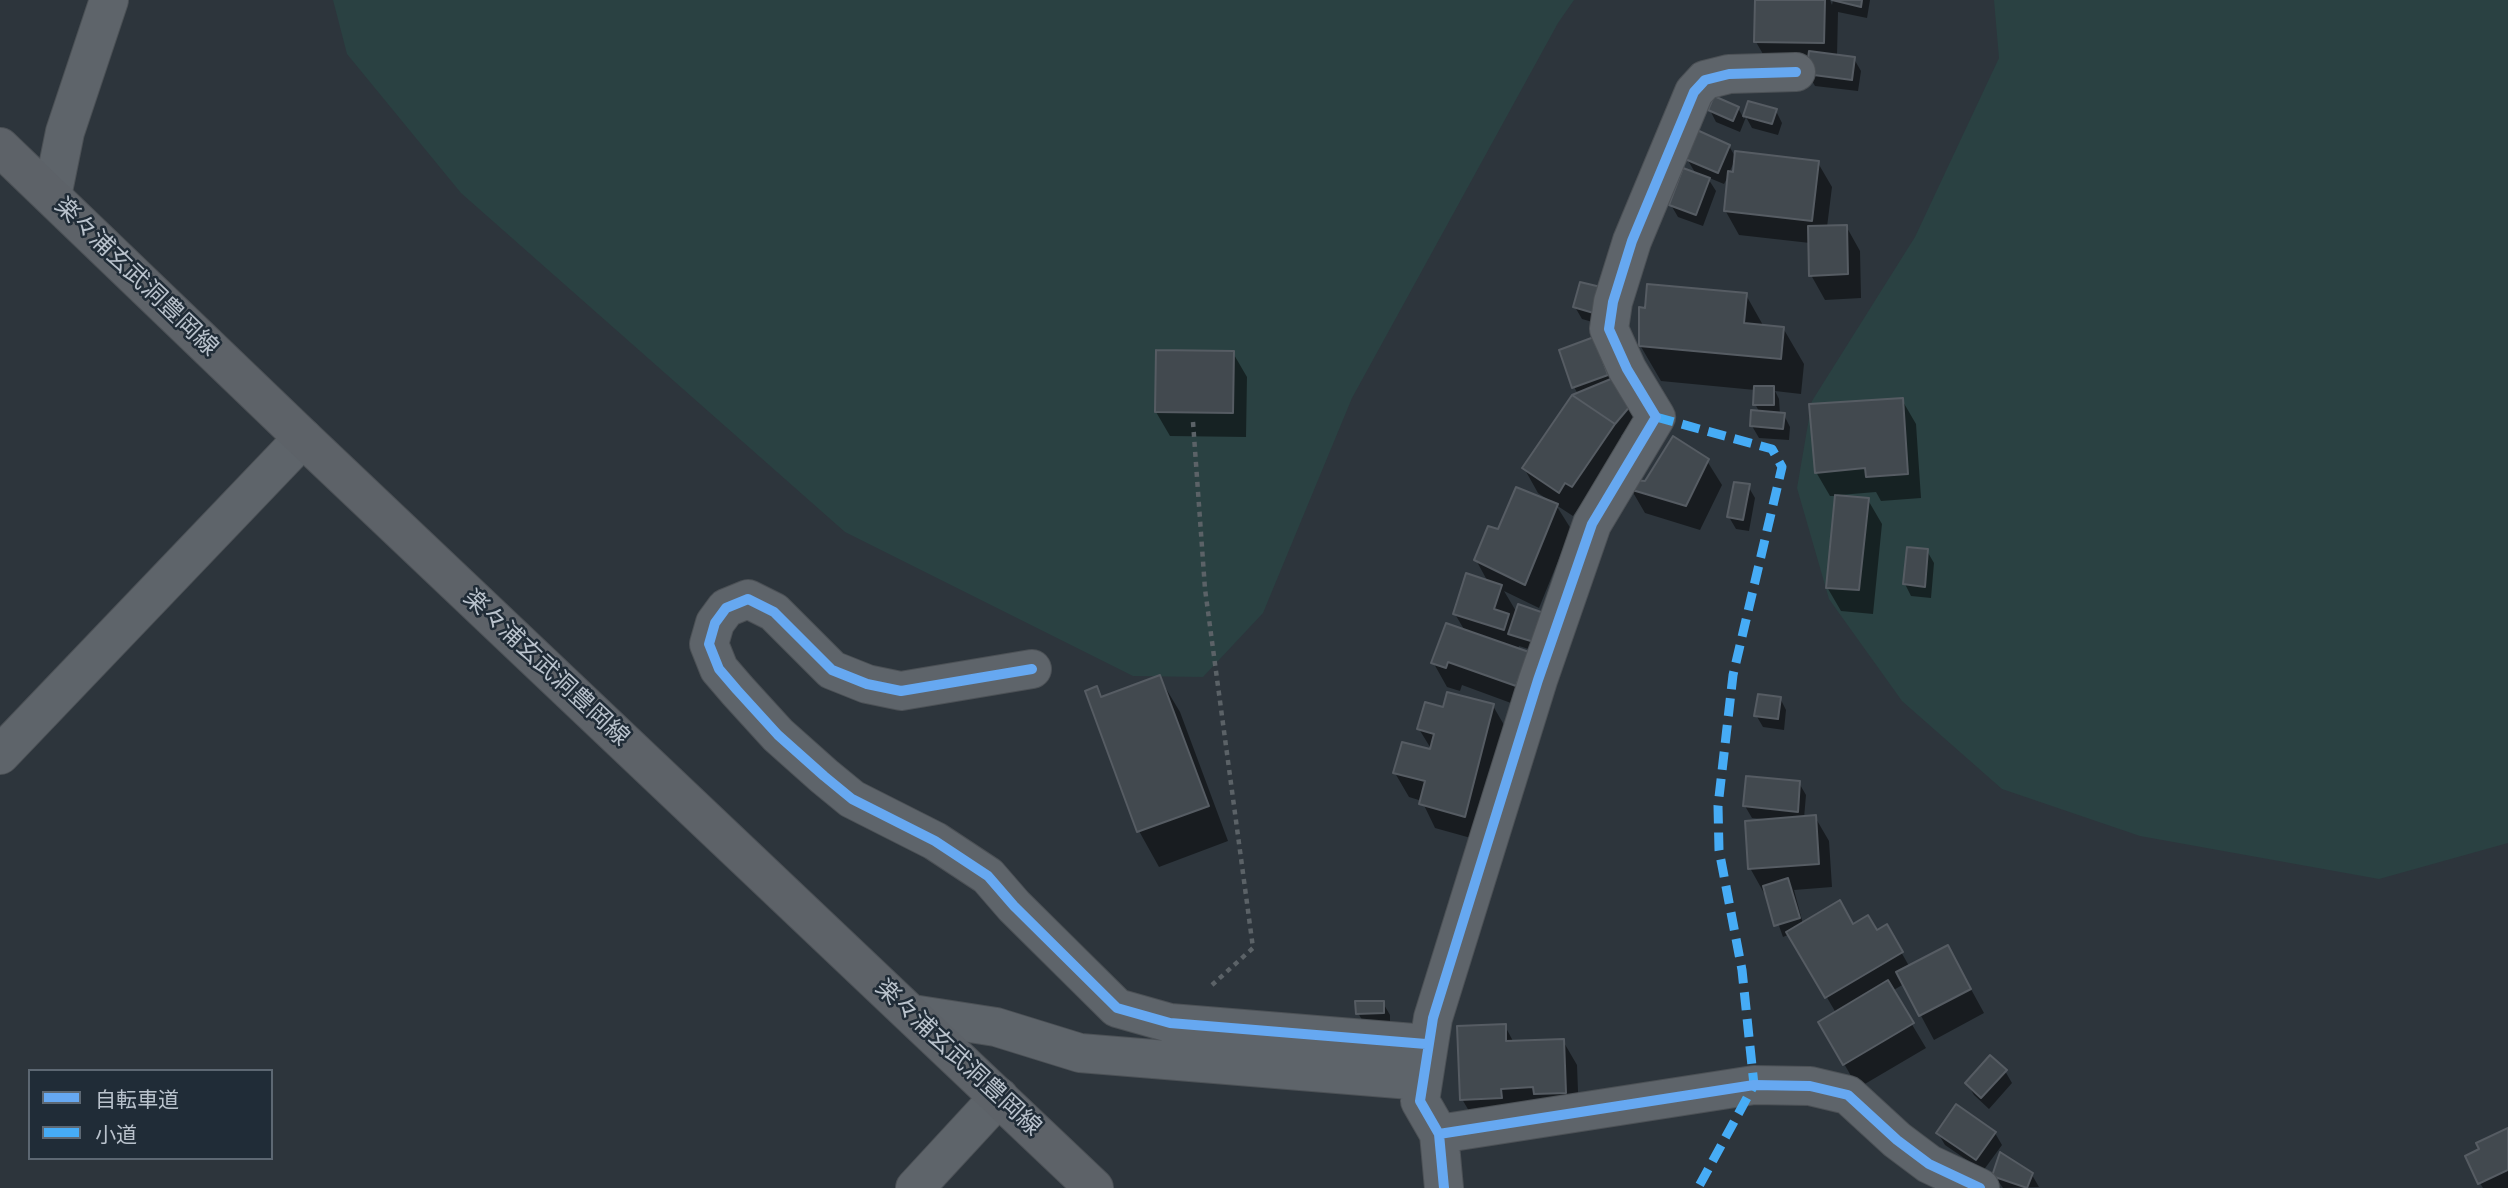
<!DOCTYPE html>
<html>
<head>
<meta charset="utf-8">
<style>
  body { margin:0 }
  #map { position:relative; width:2508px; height:1188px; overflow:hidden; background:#2d353c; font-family:"Open Sans","Noto Sans JP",sans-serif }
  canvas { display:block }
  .legend { position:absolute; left:28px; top:1069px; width:245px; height:91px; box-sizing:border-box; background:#202c37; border:2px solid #5d6873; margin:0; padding:9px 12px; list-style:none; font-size:21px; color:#b9c2cc }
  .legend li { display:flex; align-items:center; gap:14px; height:35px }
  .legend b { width:35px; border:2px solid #5d6873 }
</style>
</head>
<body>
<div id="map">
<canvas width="2508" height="1188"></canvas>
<ul class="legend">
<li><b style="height:9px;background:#66a8f1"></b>自転車道</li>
<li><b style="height:9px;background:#46acf6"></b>小道</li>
</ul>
</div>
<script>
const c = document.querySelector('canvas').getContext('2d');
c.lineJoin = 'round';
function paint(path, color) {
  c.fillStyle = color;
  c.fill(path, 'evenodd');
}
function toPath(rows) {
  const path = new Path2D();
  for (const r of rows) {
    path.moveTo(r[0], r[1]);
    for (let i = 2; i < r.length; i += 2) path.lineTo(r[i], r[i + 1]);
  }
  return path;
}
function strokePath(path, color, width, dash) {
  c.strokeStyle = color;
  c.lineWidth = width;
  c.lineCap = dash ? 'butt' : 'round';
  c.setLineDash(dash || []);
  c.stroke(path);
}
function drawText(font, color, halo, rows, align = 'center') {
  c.font = font + ' "Open Sans","Noto Sans JP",sans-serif';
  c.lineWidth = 5;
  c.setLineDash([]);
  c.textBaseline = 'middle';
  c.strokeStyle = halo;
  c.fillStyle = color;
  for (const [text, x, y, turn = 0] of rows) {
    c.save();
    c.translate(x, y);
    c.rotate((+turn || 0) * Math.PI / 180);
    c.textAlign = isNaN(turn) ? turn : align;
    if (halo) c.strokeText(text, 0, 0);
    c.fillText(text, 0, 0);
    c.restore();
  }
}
paint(toPath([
  [333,0,1574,0,1558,23,1352,398,1263,613,1203,677,1133,676,845,532,461,193,347,54],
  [1994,0,2508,0,2508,843,2379,879,2140,836,2002,789,1902,701,1829,599,1797,488,1812,401,1915,237,1999,58]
]), '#2a4142');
paint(toPath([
  [1756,0,1830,0,1832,5,1833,0,1870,0,1867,18,1838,12,1837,56,1854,59,1861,71,1858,91,1815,86,1808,74,1770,66,1756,42],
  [1749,103,1776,111,1782,123,1778,135,1752,128,1746,117,1740,132,1716,122,1710,110,1738,108,1744,119],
  [1729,146,1736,158,1818,163,1832,187,1827,227,1846,226,1860,251,1861,298,1825,300,1811,275,1810,243,1739,235,1725,210,1729,174,1724,184,1707,177,1716,191,1703,226,1678,217,1671,205,1696,174,1687,159],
  [1735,160,1734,174,1729,173],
  [1581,284,1603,325,1582,319,1575,307],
  [1746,295,1764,327,1783,328,1804,364,1801,394,1775,391,1779,399,1780,415,1784,415,1790,427,1789,440,1759,438,1752,426,1760,413,1755,404,1755,390,1661,381,1640,345],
  [1594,339,1636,417,1621,436,1628,449,1586,510,1580,506,1573,516,1556,505,1571,529,1539,608,1504,591,1541,653,1519,646,1518,650,1530,710,1462,685,1460,691,1447,687,1433,662,1465,631,1455,614,1488,582,1476,560,1498,532,1550,501,1538,493,1524,468,1578,394,1574,387],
  [1233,353,1247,377,1246,437,1170,436,1156,412],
  [1902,400,1916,424,1921,498,1881,501,1876,492,1840,495,1868,500,1882,524,1873,614,1841,611,1827,587,1837,496,1830,496,1816,472],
  [1707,461,1722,485,1700,530,1645,513,1631,489],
  [1748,486,1755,498,1749,531,1736,529,1729,517],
  [1927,551,1934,563,1931,598,1911,596,1905,584],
  [1159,677,1180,712,1228,841,1159,867,1139,831,1087,692,1097,689,1102,698],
  [1780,698,1786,710,1784,730,1763,727,1756,715],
  [1493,706,1507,730,1478,840,1435,828,1422,801,1409,797,1395,773,1433,752,1419,729,1444,709],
  [1799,783,1806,795,1804,818,1815,817,1829,841,1832,887,1794,890,1803,924,1853,926,1877,932,1887,927,1909,966,1961,971,1984,1013,1934,1040,1904,984,1892,991,1926,1048,1858,1088,1820,1022,1836,1013,1790,934,1783,937,1767,892,1764,893,1750,868,1763,819,1752,818,1745,806],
  [1383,1003,1390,1015,1390,1024,1365,1025,1358,1013],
  [1505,1026,1514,1043,1563,1041,1577,1065,1579,1117,1476,1123,1462,1099],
  [2005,1071,2012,1083,1989,1109,1974,1095,1967,1083],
  [2508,1130,2508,1188,2483,1188,2480,1183,2481,1150],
  [1938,1133,1995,1133,2002,1145,1983,1171,1945,1145],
  [1994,1175,2032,1175,2039,1187,2003,1188]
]), '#0007');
const building = toPath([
  [1755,0,1825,0,1824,43,1754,42,1755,0],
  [1832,0,1862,0,1861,7,1832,0],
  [1809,51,1855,57,1852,80,1806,74,1809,51],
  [1714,96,1739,107,1733,121,1708,110,1714,96],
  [1748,101,1777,109,1772,124,1743,116,1748,101],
  [1697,130,1730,145,1718,173,1685,159,1697,130],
  [1735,151,1819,161,1812,221,1724,211,1728,171,1733,172,1735,151],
  [1683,168,1710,178,1696,215,1669,205,1683,168],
  [1847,225,1848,274,1809,276,1808,226,1847,225],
  [1580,282,1605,288,1597,314,1573,307,1580,282],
  [1647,284,1747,293,1744,323,1784,327,1781,359,1639,346,1639,307,1645,308,1647,284],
  [1594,337,1608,375,1572,388,1559,350,1594,337],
  [1156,350,1234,351,1233,413,1155,412,1156,350],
  [1618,376,1631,405,1615,424,1572,395,1618,376],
  [1754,386,1774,386,1774,405,1753,405,1754,386],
  [1572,395,1615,424,1572,487,1565,483,1559,493,1522,468,1572,395],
  [1903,398,1908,474,1866,477,1865,468,1815,473,1809,404,1903,398],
  [1751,410,1785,413,1783,429,1750,426,1751,410],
  [1673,436,1709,459,1686,506,1629,489,1633,480,1645,481,1673,436],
  [1734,482,1750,484,1743,520,1727,517,1734,482],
  [1516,487,1558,504,1525,585,1474,560,1488,526,1498,529,1516,487],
  [1835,495,1869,498,1859,590,1826,588,1835,495],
  [1907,547,1928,549,1925,587,1903,584,1907,547],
  [1466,573,1502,585,1494,609,1509,614,1504,630,1453,614,1466,573],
  [1518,604,1544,613,1534,642,1508,634,1518,604],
  [1446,623,1529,652,1516,686,1448,662,1446,668,1431,663,1446,623],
  [1160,675,1209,806,1137,832,1085,691,1097,686,1101,697,1160,675],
  [1447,692,1494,704,1465,817,1419,804,1425,781,1393,773,1402,742,1430,749,1434,734,1417,729,1425,702,1443,707,1447,692],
  [1758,694,1781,697,1778,719,1754,716,1758,694],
  [1746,776,1800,781,1798,812,1743,806,1746,776],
  [1816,815,1819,864,1748,869,1745,821,1816,815],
  [1788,878,1800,918,1774,926,1763,886,1788,878],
  [1840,900,1853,924,1868,915,1877,930,1887,924,1903,952,1825,998,1786,932,1840,900],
  [1948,945,1971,989,1919,1016,1896,972,1948,945],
  [1888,980,1914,1023,1843,1065,1818,1022,1888,980],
  [1355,1001,1384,1001,1384,1013,1356,1014,1355,1001],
  [1506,1024,1506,1041,1564,1039,1566,1093,1534,1094,1533,1087,1501,1089,1502,1098,1460,1100,1457,1026,1506,1024],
  [1990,1055,2007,1070,1981,1098,1965,1083,1990,1055],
  [1956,1104,1996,1132,1976,1160,1936,1133,1956,1104],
  [2508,1128,2508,1170,2478,1184,2465,1156,2479,1149,2476,1143,2508,1128],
  [2000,1152,2033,1173,2027,1188,1992,1176,2000,1152]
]);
paint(building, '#42494f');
strokePath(building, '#565c63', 2);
const minor = toPath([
  [52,196,65,132,109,0],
  [1032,669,901,691,867,684,832,670,774,612,748,599,726,608,715,623,709,644,719,669,737,690,778,735,824,776,852,799,935,841,988,876,1014,906,1117,1008,1170,1023,1426,1044],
  [0,755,303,438],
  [912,1014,996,1027,1080,1053,1423,1081],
  [1439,1134,1754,1085,1810,1086,1848,1095,1897,1140,1929,1164,1980,1188],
  [915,1188,999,1097],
  [1444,1188,1439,1134,1420,1101,1433,1018,1538,680,1592,524,1656,417,1627,369,1609,329,1613,302,1632,241,1694,92,1705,80,1729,74,1796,72]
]);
const secondary = toPath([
  [0,147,303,438,1094,1188]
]);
strokePath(minor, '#4c5156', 40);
strokePath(secondary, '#4c5156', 40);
strokePath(toPath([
  [1193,422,1205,589,1253,948,1212,985]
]), '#5b6267', 4.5, [5, 5]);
strokePath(minor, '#5e646a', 38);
strokePath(secondary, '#5d6268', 38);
strokePath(toPath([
  [1656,417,1772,449,1782,467,1733,675,1718,806,1719,850,1742,970,1754,1085,1698,1188]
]), '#46acf6', 9, [18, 9]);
strokePath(toPath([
  [1032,669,901,691,867,684,832,670,774,612,748,599,726,608,715,623,709,644,719,669,737,690,778,735,824,776,852,799,935,841,988,876,1014,906,1117,1008,1170,1023,1426,1044],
  [1439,1134,1754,1085,1810,1086,1848,1095,1897,1140,1929,1164,1980,1188],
  [1444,1188,1439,1134,1420,1101,1433,1018,1538,680,1592,524,1656,417,1627,369,1609,329,1613,302,1632,241,1694,92,1705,80,1729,74,1796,72]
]), '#66a8f1', 10);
drawText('24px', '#b9c2cc', '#202c37', [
  ["楽々浦玄武洞豊岡線",136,277,44],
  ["楽々浦玄武洞豊岡線",546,668,43],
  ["楽々浦玄武洞豊岡線",958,1058,43]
]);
</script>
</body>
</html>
